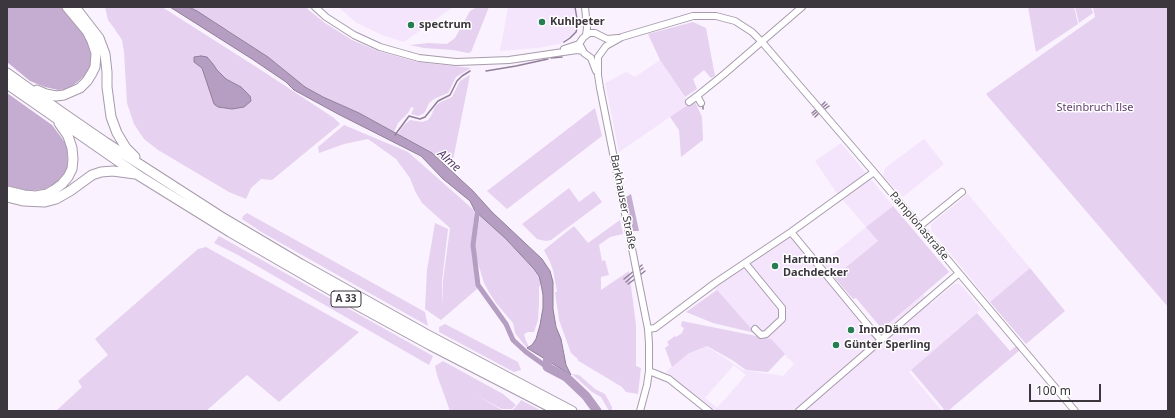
<!DOCTYPE html>
<html>
<head>
<meta charset="utf-8">
<style>
  body { margin:0 }
  #map { position:relative; width:1175px; height:418px; overflow:hidden; background:#faf2fe; font-family:"Noto Sans",sans-serif }
  canvas { display:block }
  .frame { position:absolute; inset:0; border:8px solid #3c373e; pointer-events:none }
  .scale { position:absolute; left:1029px; top:384px; width:72px; height:18px; box-sizing:border-box; border:2px solid #3c373e; border-top:0; padding-left:5px; font-size:12px; line-height:14px; white-space:nowrap; color:#3c373e; -webkit-text-stroke:3px #fff; paint-order:stroke }
</style>
</head>
<body>
<div id="map">
<canvas width="1175" height="418"></canvas>
<div class="frame"></div>
<div class="scale">100 m</div>
</div>
<script>
const c = document.querySelector('canvas').getContext('2d');
c.lineJoin = 'round';
function paint(path, color) {
  c.fillStyle = color;
  c.fill(path, 'evenodd');
}
function toPath(rows) {
  const path = new Path2D();
  for (const r of rows) {
    path.moveTo(r[0], r[1]);
    for (let i = 2; i < r.length; i += 2) path.lineTo(r[i], r[i + 1]);
  }
  return path;
}
function strokePath(path, color, width, dash) {
  c.strokeStyle = color;
  c.lineWidth = width;
  c.lineCap = dash ? 'butt' : 'round';
  c.setLineDash(dash || []);
  c.stroke(path);
}
function drawText(font, color, halo, rows, align = 'center') {
  c.font = font + ' "Noto Sans",sans-serif';
  c.lineWidth = 3;
  c.setLineDash([]);
  c.textBaseline = 'middle';
  c.strokeStyle = halo;
  c.fillStyle = color;
  for (const [text, x, y, turn = 0] of rows) {
    c.save();
    c.translate(x, y);
    c.rotate((+turn || 0) * Math.PI / 180);
    c.textAlign = isNaN(turn) ? turn : align;
    if (halo) c.strokeText(text, 0, 0);
    c.fillText(text, 0, 0);
    c.restore();
  }
}
paint(toPath([
  [338,7,453,7,404,42,382,35,357,23],
  [508,7,574,7,576,25,575,31,570,37,564,39,564,43,537,48,500,51],
  [660,60,689,104,619,152,605,83,626,72,635,77],
  [924,139,944,164,903,197,883,176,885,168],
  [841,143,893,206,866,227,878,241,834,277,822,263,866,227,836,192,815,161],
  [968,194,1030,268,990,302,931,230,931,224],
  [789,232,875,333,922,293,931,304,954,284,960,284,981,309,909,372,942,411,716,411,666,372,687,353,704,345,728,360,743,370,783,376,794,364,768,338,757,336,712,286],
  [734,365,746,375,717,408,705,398]
]), '#f4e4fc');
paint(toPath([
  [105,7,162,7,261,70,334,118,340,124,272,180,261,179,251,188,246,199,229,192,158,150,144,139,134,124,127,103,124,52,122,40,114,28,108,20],
  [213,64,217,70,226,79,241,87,214,104,202,68],
  [189,7,305,7,325,23,352,40,378,51,417,62,471,68,456,77,448,93,434,99,429,103,425,112,423,114,418,116,411,114,414,108,411,107,408,113,398,123,394,132,359,113,323,97,305,87,268,57,226,29,223,28,215,22],
  [477,7,489,7,471,52,468,53,453,50,424,48,410,45,429,43,447,44,455,38,470,11],
  [1028,7,1074,7,1078,24,1036,52],
  [1075,7,1091,7,1093,13,1079,23],
  [1093,7,1168,7,1168,307,986,94,1095,17],
  [693,22,706,28,715,76,711,78,704,70,693,79,697,89,685,97,660,60,648,34],
  [470,75,452,165,398,134,403,126,410,120,422,122,428,120,431,116,435,107,439,103,452,97,460,81],
  [695,102,702,117,703,140,681,157,679,130,670,117,689,104,690,105],
  [595,108,602,136,507,209,487,191],
  [344,125,408,152,475,211,471,248,477,289,441,320,425,309,427,270,435,223,448,229,442,281,442,307,443,281,450,228,422,203,415,191,410,178,396,159,368,139,344,144,319,153,318,147],
  [569,188,579,202,594,191,602,202,551,240,546,241,537,239,522,224],
  [893,206,949,272,882,329,856,298,853,299,834,277,878,241,866,227],
  [247,213,425,312,428,326,263,233,242,219,243,216],
  [480,216,506,239,534,269,539,276,541,284,539,287,539,304,538,320,534,332,528,332,524,334,526,341,529,347,527,348,515,333,513,323,496,303,490,294,484,283,477,260,475,245],
  [620,220,623,234,610,237,599,245,602,261,605,260,609,275,601,277,601,290,629,271,636,325,636,366,641,368,638,394,626,392,622,387,577,360,578,359,571,353,559,320,555,292,557,292,553,270,550,262,544,250,574,226,588,243],
  [219,236,433,356,429,365,238,255,214,243],
  [206,247,359,332,279,402,247,375,206,411,56,411,82,387,78,381,108,355,95,339,198,249],
  [1030,268,1065,311,1026,344,990,302],
  [717,290,755,333,713,323,686,312],
  [977,313,1010,351,1016,346,1020,350,948,411,944,411,943,408,911,370],
  [682,321,771,339,785,354,768,372,746,370,732,360,707,346,689,353,672,367,665,348,669,345,667,342,675,336,676,337,682,333,684,328,681,326],
  [445,324,518,362,521,370,514,372,439,332,439,327],
  [443,361,503,394,516,405,512,409,502,409,476,395,502,410,512,411,519,403,521,400,538,409,539,411,450,411,437,375,435,366],
  [572,374,579,375,595,389,605,394,612,407,612,411,609,411,601,397,592,392]
]), '#e6d1f0');
paint(toPath([
  [7,7,62,7,81,27,91,46,92,57,89,72,69,89,58,90,45,87,30,81,7,62],
  [7,93,52,125,67,145,68,167,60,181,45,189,29,191,7,186],
  [631,194,639,231,633,231,626,197]
]), '#c5acd1');
const water = toPath([
  [170,7,189,7,197,11,268,57,305,87,323,97,359,113,432,153,473,191,492,212,542,259,550,271,553,282,553,309,556,327,561,339,566,365,571,375,527,348,532,345,536,339,540,325,543,308,543,295,541,284,539,276,534,269,506,239,475,211,470,201,443,179,421,156,338,114,294,90,286,82,252,59,170,7],
  [201,56,207,57,213,64,217,70,226,79,241,87,250,96,251,101,244,107,232,109,218,107,214,104,202,68,194,62,194,57,201,56]
]);
paint(water, '#b69dc2');
strokePath(water, '#917e9a', 1);
strokePath(toPath([
  [564,42,570,38,576,32,578,25,575,7],
  [551,58,562,57],
  [486,71,516,66,548,59],
  [703,106,703,109],
  [821,106,825,102],
  [822,108,827,104],
  [822,111,829,106],
  [812,113,818,108],
  [813,115,819,110],
  [815,117,819,113],
  [395,135,409,116,420,119,425,117,438,101,450,95,457,81,462,76,470,71],
  [637,269,642,265],
  [638,272,643,268],
  [640,275,645,271],
  [624,279,634,271],
  [626,282,635,274],
  [628,284,635,279]
]), '#917e9a', 1.5);
strokePath(toPath([
  [478,208,473,245,478,285,506,324,513,340,526,352,547,367]
]), '#b69dc2', 5);
strokePath(toPath([
  [548,350,547,367,566,377,586,396,597,411]
]), '#b69dc2', 9);
const minor = toPath([
  [315,7,326,17,354,35,380,47,419,58,456,62,484,61,509,60,577,50,583,51],
  [585,7,587,28,586,35],
  [581,47,584,53,591,58,596,71],
  [564,49,579,44,583,38,589,33,595,33,607,39,618,38],
  [689,102,697,96],
  [701,103,697,96,723,75,802,7],
  [920,226,962,192],
  [791,232,871,329,881,340,799,411],
  [745,263,782,308,782,319,766,334,761,335,755,329],
  [648,329,655,328,715,283,791,232,874,172],
  [881,340,959,273],
  [649,371,669,379,709,411],
  [640,411,647,385,649,371,649,344,648,329,600,88,598,75,598,57,606,46,622,37,693,16,716,16,735,21,752,32,762,42,874,172,1075,411]
]);
const highway = toPath([
  [75,7,99,38,105,54,107,72,107,87,111,117,117,133,126,148,135,157],
  [7,73,60,111,105,142,220,216,301,264,426,334,572,411],
  [7,84,138,175,230,232,353,303,430,345,558,411],
  [37,90,46,94,56,96,64,95,80,88,87,81,92,73,95,67,96,53,92,41,87,31,67,7],
  [7,191,24,195,36,196,47,194,54,190,62,184,68,177,72,169,73,159,72,148,68,136,59,123],
  [7,197,23,201,45,202,56,199,70,191,92,175,101,172,113,171,135,174]
]);
strokePath(minor, '#a79bac', 8);
strokePath(highway, '#a79bac', 11);
strokePath(minor, '#fff', 6);
strokePath(highway, '#fff', 9);
for (const [x, y, r, color] of [
  [542,22,4,"#267d51"],
  [411,25,4,"#267d51"],
  [775,266,4,"#267d51"],
  [851,330,4,"#267d51"],
  [836,345,4,"#267d51"]
]) {
  const dot = new Path2D();
  dot.arc(x, y, r, 0, 2 * Math.PI);
  c.fillStyle = color;
  c.fill(dot);
  strokePath(dot, '#fff', 1.5);
}
for (const [x, y, w] of [
  [346,299,30]
]) {
  const box = new Path2D();
  box.roundRect(x - w / 2, y - 8, w, 16, 3);
  c.fillStyle = '#fff';
  c.fill(box);
  strokePath(box, '#3c373e', 1);
}
drawText('bold 10px', '#3c373e', null, [
  ["A 33",346,299]
]);
drawText('bold 11px', '#3c373e', '#fff', [
  ["Kuhlpeter",550,22],
  ["spectrum",419,25],
  ["Hartmann",783,260],
  ["Dachdecker",783,273],
  ["InnoDämm",859,330],
  ["Günter Sperling",844,345]
], 'left');
drawText('11px', '#5e3d6e', '#fff', [
  ["Steinbruch Ilse",1095,108]
]);
drawText('11px', '#3c373e', '#fff', [
  ["Barkhauser Straße",623,202,79],
  ["Pamplonastraße",919,226,50]
]);
drawText('italic 12px', '#593868', '#fff', [
  ["Alme",449,161,42]
]);
</script>
</body>
</html>
